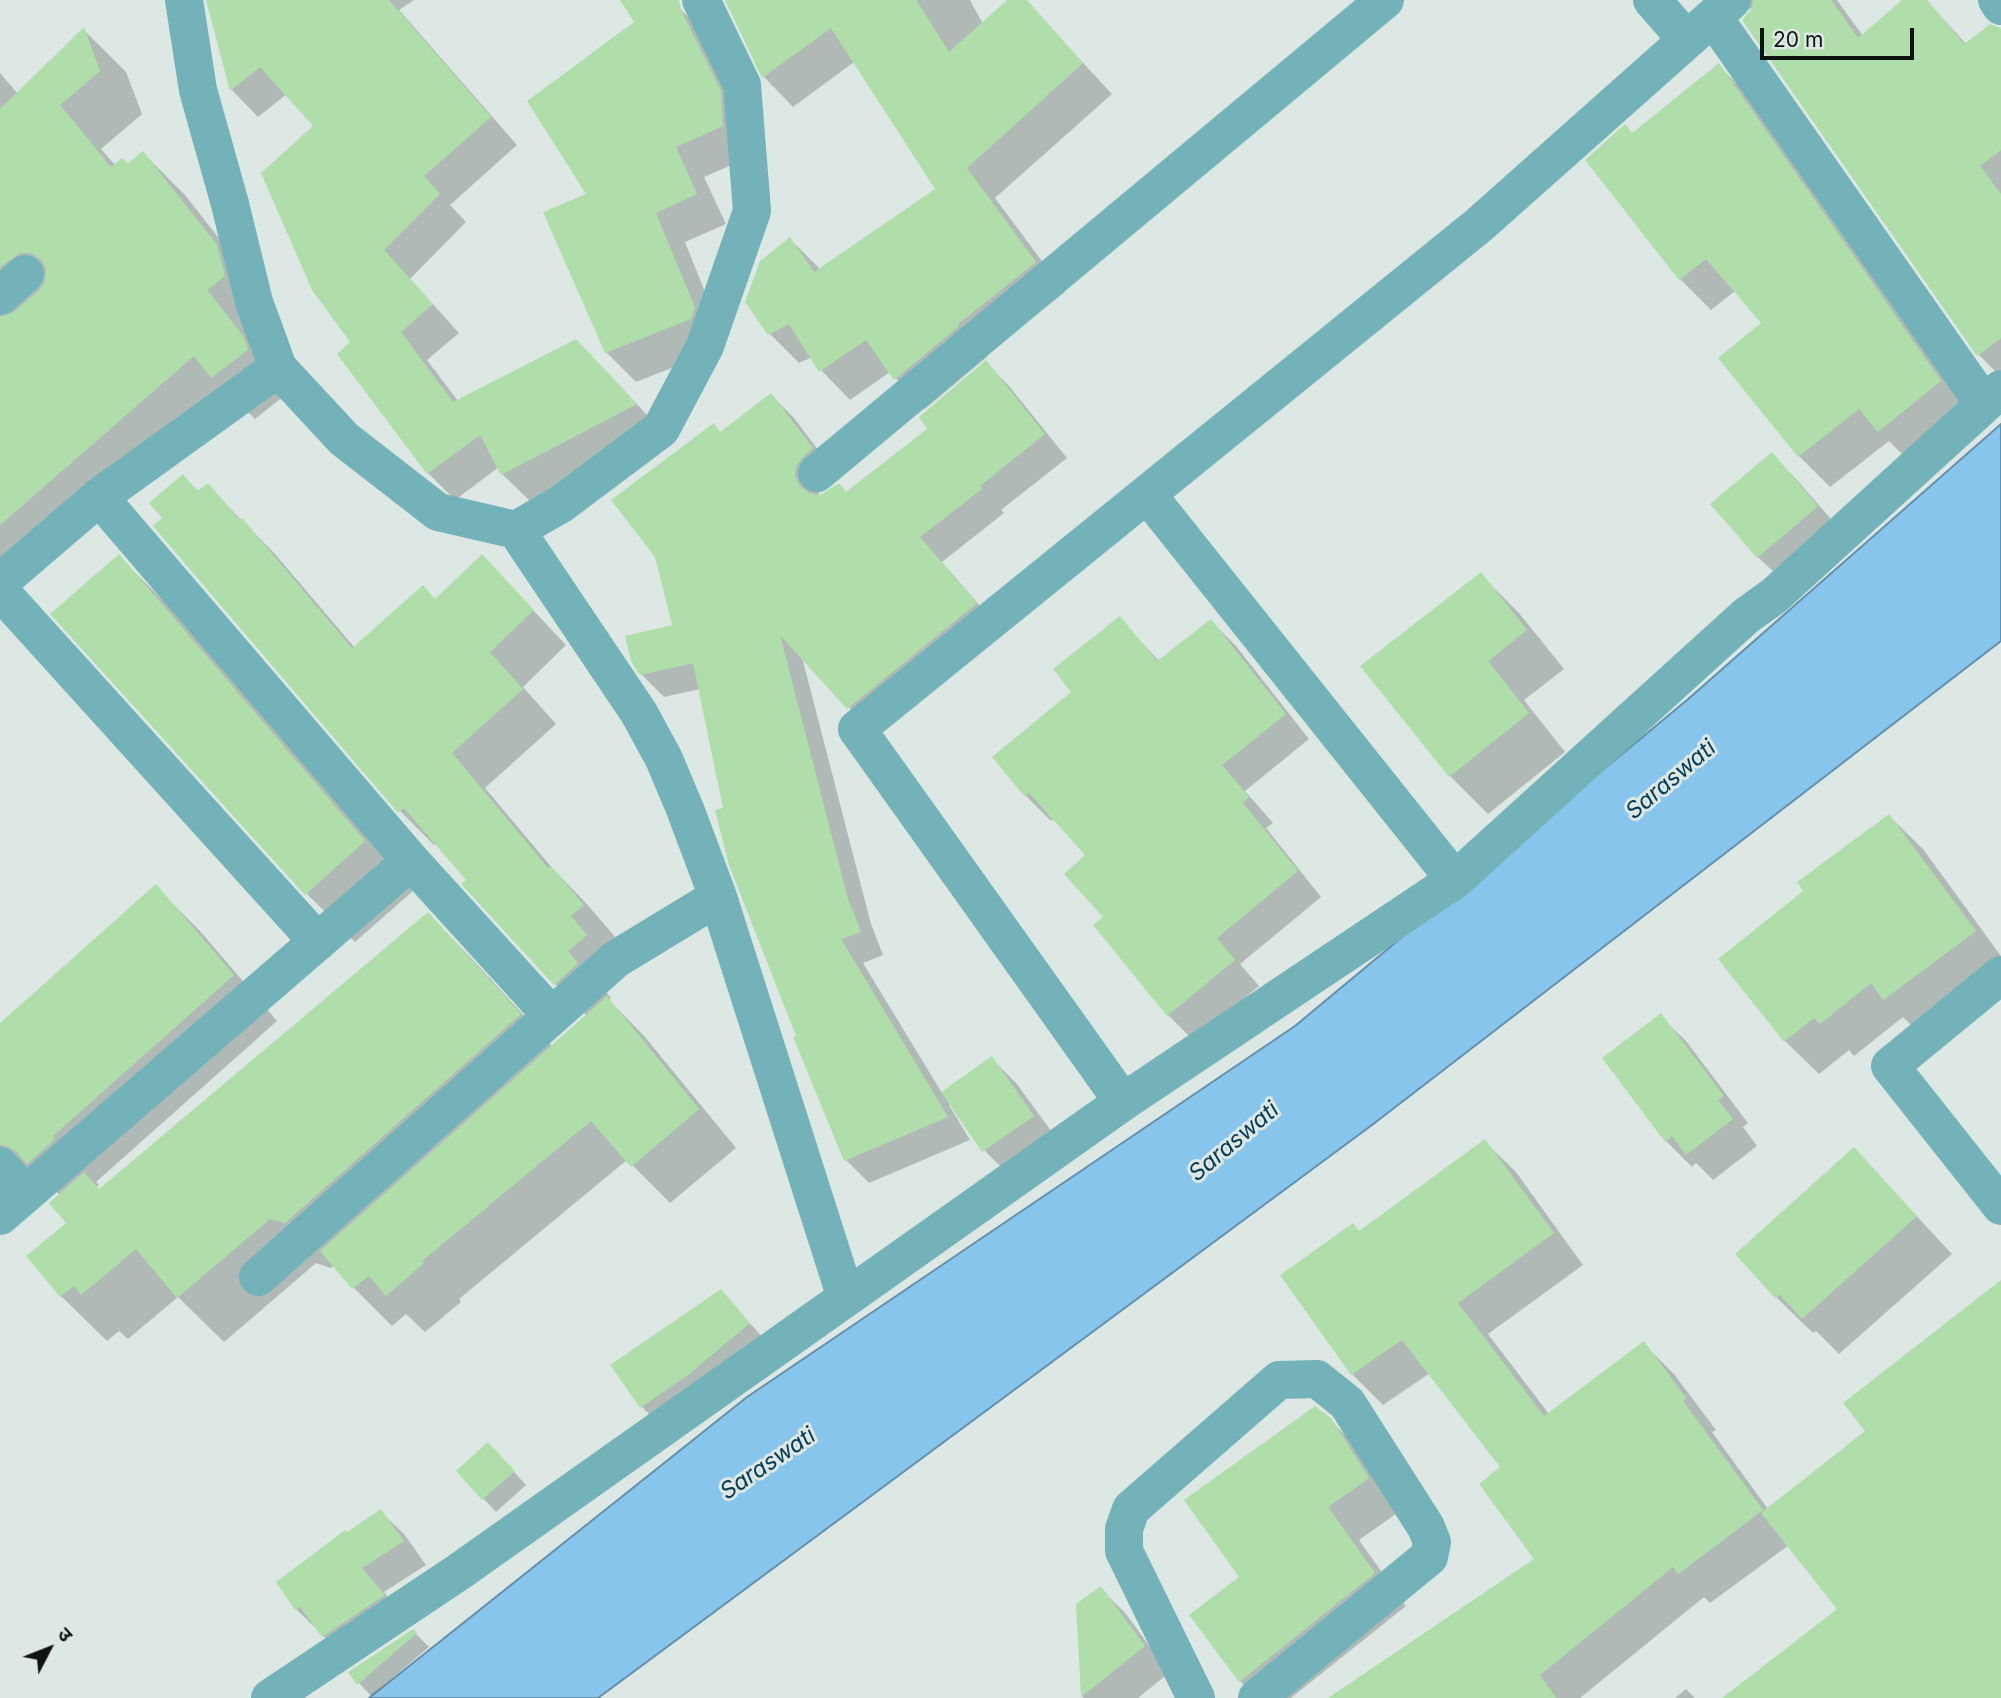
<!DOCTYPE html>
<html>
<head>
<meta charset="utf-8">
<style>
  body { margin:0 }
  #map { position:relative; width:2001px; height:1698px; overflow:hidden; background:#dde8e4; font-family:Inter,"Noto Sans Devanagari",sans-serif }
  canvas { display:block }
  .north { position:absolute; left:14px; top:1614px; width:70px; height:70px; -webkit-text-stroke:5px #dde8e4; paint-order:stroke; rotate:48deg; font-size:19px; font-weight:700; line-height:28px; text-align:center; color:#0e1211 }
  .north::after { content:''; display:block; margin:auto; width:24px; height:32px; background:#0e1211; clip-path:polygon(50% 0,100% 100%,50% 72%,0 100%) }
  .scale { position:absolute; left:1760px; top:28px; width:154px; height:32px; box-sizing:border-box; border:4px solid #0e1211; border-top:0; padding-left:9px; font-size:21px; line-height:24px; white-space:nowrap; color:#0e1211; -webkit-text-stroke:5px #dde8e4; paint-order:stroke }
</style>
</head>
<body>
<div id="map">
<canvas width="2001" height="1698"></canvas>
<div class="north">उ</div>
<div class="scale">20 m</div>
</div>
<script>
const c = document.querySelector('canvas').getContext('2d');
c.lineJoin = 'round';
function paint(path, color) {
  c.fillStyle = color;
  c.fill(path, 'evenodd');
}
function toPath(rows) {
  const path = new Path2D();
  for (const r of rows) {
    path.moveTo(r[0], r[1]);
    for (let i = 2; i < r.length; i += 2) path.lineTo(r[i], r[i + 1]);
  }
  return path;
}
function strokePath(path, color, width, dash) {
  c.strokeStyle = color;
  c.lineWidth = width;
  c.lineCap = dash ? 'butt' : 'round';
  c.setLineDash(dash || []);
  c.stroke(path);
}
function drawText(font, color, halo, rows, align = 'center') {
  c.font = font + ' Inter,sans-serif';
  c.lineWidth = 6;
  c.setLineDash([]);
  c.textBaseline = 'middle';
  c.strokeStyle = halo;
  c.fillStyle = color;
  for (const [text, x, y, turn = 0] of rows) {
    c.save();
    c.translate(x, y);
    c.rotate((+turn || 0) * Math.PI / 180);
    c.textAlign = isNaN(turn) ? turn : align;
    if (halo) c.strokeText(text, 0, 0);
    c.fillText(text, 0, 0);
    c.restore();
  }
}
const water = toPath([
  [2001,424,2001,641,1372,1125,598,1698,369,1698,747,1397,1295,1026,1687,700,2001,424]
]);
paint(water, '#87c5ec');
strokePath(water, '#638faa', 2);
paint(toPath([
  [208,0,414,0,399,10,517,145,450,205,466,222,410,279,459,333,427,360,458,401,603,368,662,431,530,501,502,474,499,467,455,500,428,473,339,354,353,342,316,126,287,94,258,117,232,90],
  [727,0,970,0,983,24,1010,0,1025,0,1112,94,995,198,1065,292,986,354,988,356,925,409,890,372,850,400,821,370,812,357,799,363,770,334,790,239,821,270,937,190,854,62,793,107,764,77],
  [1703,0,1837,0,1863,36,1905,0,1926,0,1967,45,2001,29,2001,377,1979,355,1744,20,1756,6,1745,11],
  [680,9,710,38,752,156,704,177,726,224,685,242,724,339,720,349,636,382,606,352,589,194],
  [84,30,126,72,142,114,101,149,116,166,128,165,143,153,185,195,259,289,289,392,255,419,235,399,0,603,0,73,18,94],
  [1719,66,1750,97,1971,413,1910,462,1889,441,1830,487,1799,456,1763,324,1735,291,1711,310,1680,279,1633,134],
  [986,363,1009,386,1067,458,1001,510,1004,513,942,562,999,628,871,731,802,657,871,924,883,955,863,963,942,1093,991,1058,1017,1084,1059,1142,1010,1176,984,1150,951,1103,949,1105,970,1140,869,1183,846,1160,799,1036,725,809,700,689,664,697,641,674,674,627,713,425,721,433,771,395,794,418,835,472,819,488,819,496,847,494,930,429],
  [1772,454,1797,480,1843,533,1784,582,1758,557],
  [183,476,199,492,207,485,275,554,355,648,436,601,515,591,566,645,523,687,556,724,485,788,553,869,585,902,617,939,601,986,611,998,609,1000,645,1037,736,1148,670,1203,627,1160,459,1299,461,1302,425,1332,406,1314,392,1326,354,1288,335,1265,331,1268,316,1263,224,1342,178,1297,128,1339,119,1331,107,1341,61,1296,28,1257,68,1223,60,1195,54,1190,0,1235,0,1025,156,887,200,931,277,1021,96,1182,99,1185,96,1187,100,1190,428,914,473,960,553,1047,587,1016,555,984,437,843,434,845,400,811,164,518],
  [119,557,168,605,413,891,355,942,306,893],
  [1481,575,1519,613,1564,669,1524,700,1565,752,1488,814,1450,776,1363,666],
  [1120,619,1159,661,1211,621,1236,646,1309,739,1245,791,1273,823,1266,828,1321,897,1240,964,1259,986,1193,1040,1168,1015,1095,925,1105,917,1088,855,1054,818,1051,821,1026,796,995,757,1074,692],
  [1889,816,1923,849,2001,956,2001,971,1918,1032,1903,1017,1854,1056,1849,1050,1819,1074,1785,1041,1805,891],
  [1660,1016,1686,1041,1748,1123,1743,1127,1757,1146,1713,1180,1696,1163,1692,1167,1666,1141],
  [1485,1142,1516,1172,1583,1265,1488,1334,1549,1414,1644,1344,1674,1374,1716,1430,1712,1432,1768,1509,1868,1432,2001,1282,2001,1698,1725,1698,1839,1610,1789,1545,1710,1603,1704,1597,1580,1698,1331,1698,1537,1559,1503,1468,1430,1373,1383,1405,1352,1374,1282,1275,1360,1232],
  [1854,1149,1952,1254,1839,1354,1816,1331,1813,1333,1776,1297],
  [721,1292,769,1344,662,1427,642,1407,613,1365],
  [1329,1419,1362,1452,1400,1511,1359,1540,1406,1606,1291,1698,1258,1698,1240,1681,1242,1577],
  [501,1457,526,1485,496,1512,458,1471],
  [380,1511,404,1534,426,1565,384,1592,407,1619,347,1659,296,1609,347,1534],
  [1100,1588,1126,1614,1169,1673,1138,1698,1084,1698,1082,1696,1077,1605],
  [413,1631,429,1647,371,1696,350,1673],
  [1686,1689,1695,1698,1675,1698]
]), '#0003');
paint(toPath([
  [206,0,389,0,491,117,424,176,440,194,384,250,433,304,401,332,453,402,576,339,637,404,501,475,480,435,427,474,337,354,350,342,312,290,261,173,313,126,260,67,230,91],
  [620,0,679,0,681,10,721,91,723,126,676,147,697,194,656,213,695,308,691,319,605,353,543,212,586,194,527,101,634,22],
  [725,0,916,0,949,52,1007,0,1027,0,1083,63,967,168,1036,262,958,324,959,326,894,380,866,340,819,372,789,324,768,335,745,302,760,261,790,237,814,272,935,189,831,28,762,78],
  [1753,0,1831,0,1858,38,1902,0,1927,0,1964,44,1990,24,2001,28,2001,150,1980,166,2001,194,2001,338,1977,356,1742,20,1752,8],
  [84,27,100,71,60,105,111,167,122,158,128,163,143,151,217,245,225,276,207,290,244,337,248,350,211,378,194,356,0,525,0,317,14,312,39,290,45,282,46,270,42,260,31,253,20,253,0,267,0,109],
  [1719,63,1941,381,1878,432,1859,409,1798,457,1718,358,1761,323,1706,259,1679,280,1585,160,1625,124,1632,133],
  [986,360,1045,434,980,486,982,489,920,537,977,603,847,709,780,635,848,899,861,932,841,939,948,1117,844,1161,793,1037,796,1036,729,865,715,810,723,808,693,663,640,675,631,661,625,636,672,625,655,557,611,500,714,423,720,432,771,393,813,448,803,457,796,466,795,476,800,486,809,493,820,495,839,483,846,492,927,429,919,417],
  [1772,452,1818,506,1757,558,1710,504],
  [183,474,197,491,208,483,240,520,242,518,352,648,423,585,435,599,482,554,534,610,490,652,523,689,452,753,548,868,551,866,584,905,571,916,587,935,568,951,578,963,554,985,461,884,466,880,404,808,398,813,153,526,162,518,149,503],
  [119,554,365,841,305,895,50,614],
  [1481,572,1527,630,1488,661,1529,713,1449,777,1360,666],
  [1120,616,1157,661,1211,619,1286,714,1222,765,1249,797,1243,803,1298,871,1217,938,1235,960,1167,1016,1093,925,1103,917,1064,874,1085,855,1029,793,1025,797,992,757,1071,692,1053,669],
  [1889,814,1976,931,1883,1000,1871,983,1820,1024,1814,1018,1784,1042,1718,959,1803,891,1797,882],
  [156,884,234,975,53,1136,55,1139,27,1164,16,1151,7,1146,0,1145,0,1023],
  [428,912,521,1014,285,1223,270,1219,177,1298,136,1249,81,1295,74,1286,60,1297,26,1256,66,1223,49,1203,84,1172,99,1189],
  [607,996,699,1109,631,1167,591,1121,422,1261,424,1263,386,1296,369,1276,352,1289,320,1251],
  [1661,1013,1724,1096,1718,1100,1733,1119,1686,1155,1672,1136,1665,1142,1602,1058],
  [992,1056,1034,1116,982,1152,941,1092],
  [1485,1139,1554,1233,1458,1303,1544,1416,1644,1341,1686,1398,1683,1401,1763,1510,1678,1574,1673,1567,1540,1675,1556,1698,1328,1698,1534,1559,1479,1484,1500,1467,1402,1340,1351,1375,1280,1275,1353,1223,1359,1231],
  [1854,1147,1917,1216,1802,1319,1780,1295,1775,1298,1735,1254],
  [2001,1280,2001,1698,1722,1698,1837,1609,1761,1513,1865,1431,1843,1403],
  [721,1289,750,1323,688,1375,640,1408,610,1365],
  [1315,1406,1331,1418,1369,1478,1328,1507,1375,1573,1239,1682,1189,1615,1239,1577,1184,1500],
  [488,1442,515,1471,482,1500,456,1471],
  [381,1509,404,1541,362,1568,385,1595,322,1637,300,1607,295,1610,276,1582,345,1530,347,1532],
  [1101,1586,1145,1646,1081,1697,1076,1604],
  [413,1629,417,1633,357,1685,348,1672]
]), '#b0deaa');
strokePath(toPath([
  [184,0,198,90,230,204,254,302,278,368,344,439,438,512,516,530,561,504,661,429,705,346,752,211,742,85,701,0],
  [1652,0,1686,39],
  [1997,0,2001,6],
  [1713,17,1984,404],
  [0,296,25,274],
  [817,473,1385,0],
  [1147,494,1455,880],
  [99,497,411,861,552,1016,258,1277],
  [516,530,639,713,664,759,685,809,718,897,846,1298],
  [0,582,99,497,278,368],
  [0,591,318,942],
  [2001,975,1890,1066,2001,1206],
  [552,1016,616,959,718,897],
  [1123,1102,857,729,1479,225,1732,0],
  [0,1166,25,1194],
  [0,1216,411,861],
  [270,1698,460,1571,1123,1102,1455,880,1746,616,1775,595,2001,389],
  [1196,1698,1124,1551,1124,1529,1131,1509,1279,1380,1317,1379,1347,1403,1426,1527,1432,1542,1429,1557,1257,1698]
]), '#74b2ba', 38);
drawText('italic 23px', '#053a54', '#dde8e4', [
  ["Saraswati",1671,780,-40],
  ["Saraswati",1234,1142,-40],
  ["Saraswati",768,1464,-34]
]);
</script>
</body>
</html>
